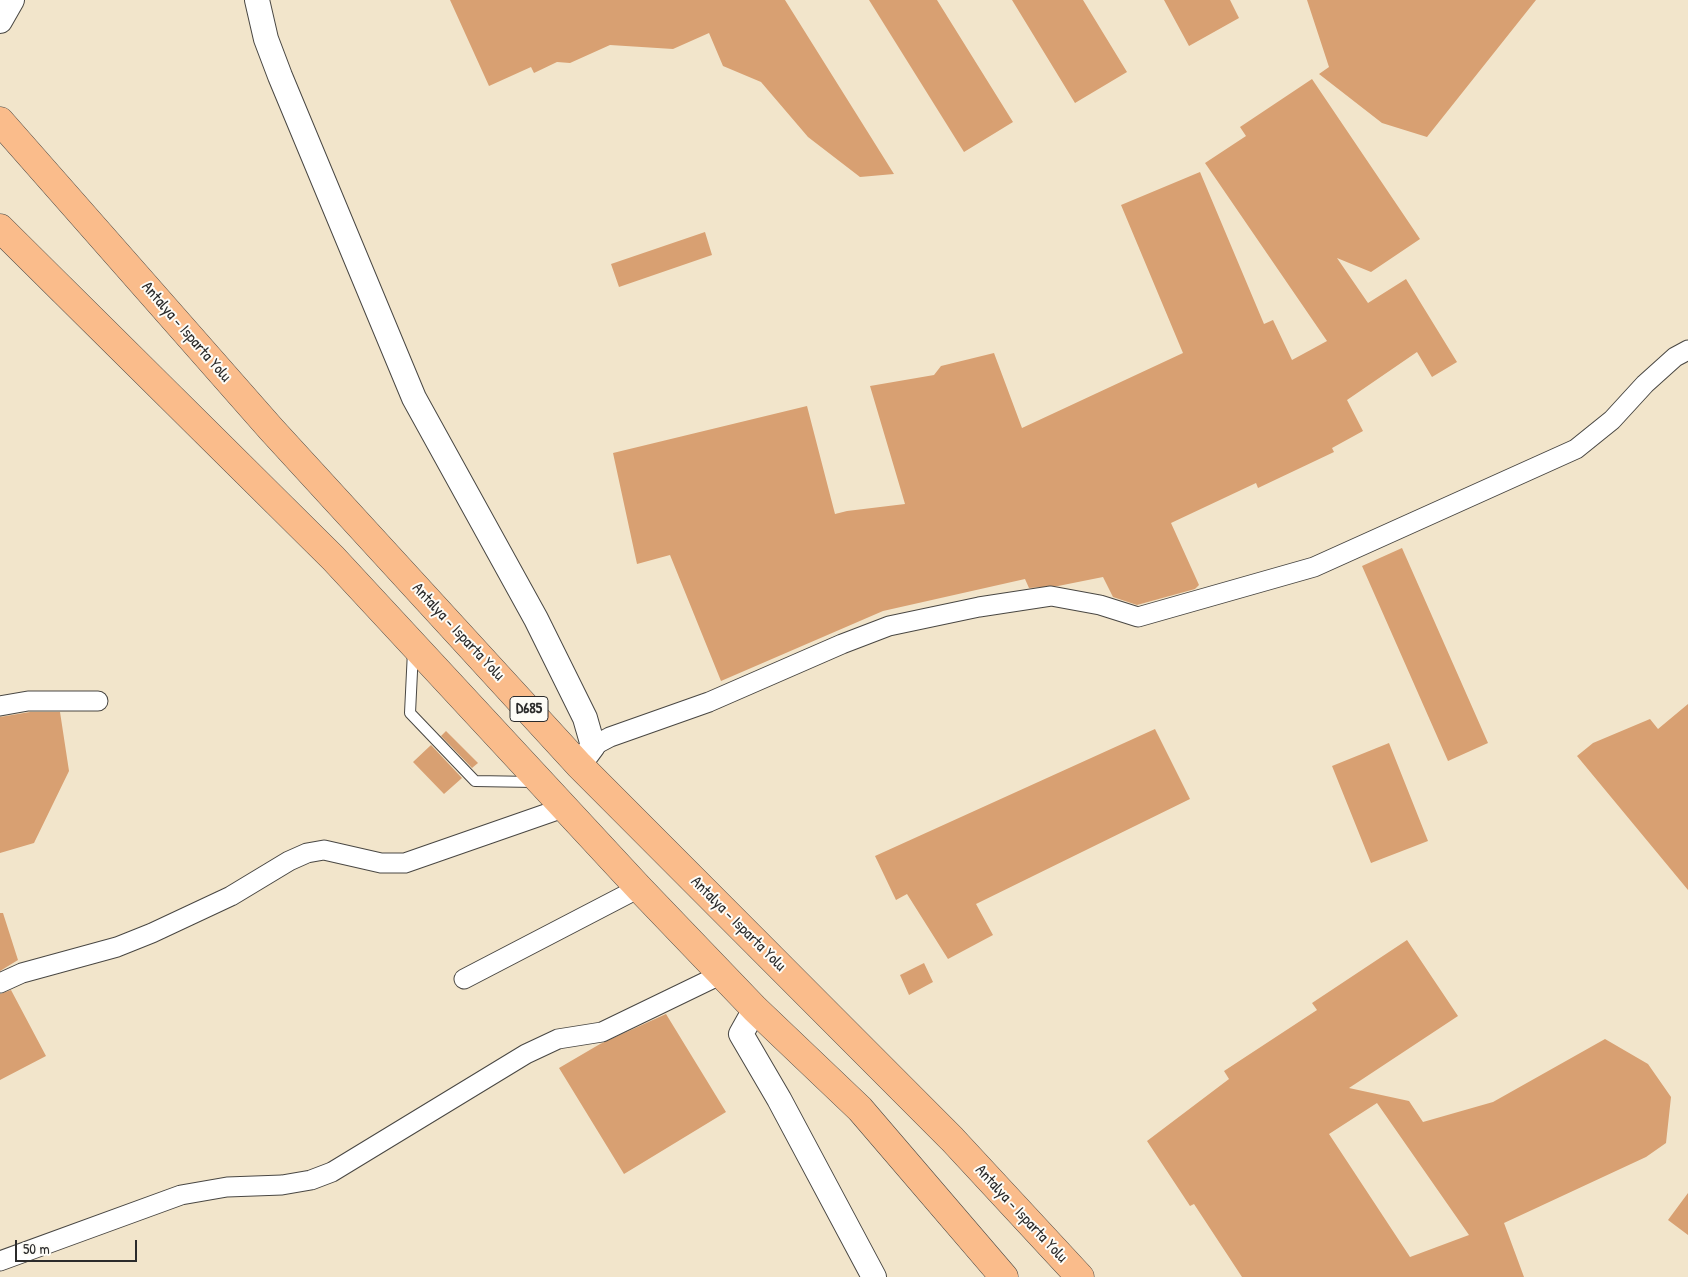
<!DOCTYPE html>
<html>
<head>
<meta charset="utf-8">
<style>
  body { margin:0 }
  #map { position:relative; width:1688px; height:1277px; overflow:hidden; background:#f2e5cb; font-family:"Patrick Hand",sans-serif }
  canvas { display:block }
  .scale { position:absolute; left:15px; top:1240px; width:122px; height:22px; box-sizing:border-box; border:2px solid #2b2b2b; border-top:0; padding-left:6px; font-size:15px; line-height:18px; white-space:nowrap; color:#2b2b2b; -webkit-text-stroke:4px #fdfcf7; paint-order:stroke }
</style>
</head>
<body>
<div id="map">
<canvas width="1688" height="1277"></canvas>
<div class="scale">50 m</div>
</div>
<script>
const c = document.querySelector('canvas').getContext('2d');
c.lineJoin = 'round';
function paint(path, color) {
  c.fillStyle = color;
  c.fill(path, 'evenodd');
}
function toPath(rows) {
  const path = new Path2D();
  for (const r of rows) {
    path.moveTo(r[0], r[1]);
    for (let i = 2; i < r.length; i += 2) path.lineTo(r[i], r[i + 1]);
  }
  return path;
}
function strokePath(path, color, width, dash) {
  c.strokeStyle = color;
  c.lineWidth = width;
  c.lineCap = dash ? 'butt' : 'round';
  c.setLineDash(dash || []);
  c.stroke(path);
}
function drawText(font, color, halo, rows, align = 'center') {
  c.font = font + ' "Patrick Hand",sans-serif';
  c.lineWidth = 4;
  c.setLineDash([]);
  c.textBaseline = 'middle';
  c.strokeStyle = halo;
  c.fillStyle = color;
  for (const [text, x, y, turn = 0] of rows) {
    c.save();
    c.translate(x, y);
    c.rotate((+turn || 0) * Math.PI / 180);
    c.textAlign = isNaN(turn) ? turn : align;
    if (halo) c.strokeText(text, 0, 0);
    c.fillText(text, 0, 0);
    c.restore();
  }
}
paint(toPath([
  [450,0,785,0,894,174,860,177,808,137,761,82,723,66,709,33,673,49,610,45,570,63,557,62,534,73,531,67,489,86],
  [869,0,937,0,1013,122,964,152],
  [1012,0,1083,0,1127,72,1075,103],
  [1164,0,1230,0,1239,18,1189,46],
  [1307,0,1536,0,1427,137,1382,123,1319,74,1329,67],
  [1312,79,1420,239,1371,272,1337,258,1368,303,1406,279,1457,362,1432,377,1417,352,1347,400,1363,431,1332,448,1334,452,1258,488,1256,483,1171,523,1199,585,1195,589,1137,605,1113,597,1103,577,1058,586,1029,588,1025,579,883,611,721,681,670,555,637,564,613,453,807,406,835,514,847,511,905,504,870,386,934,375,941,366,994,353,1022,428,1183,353,1121,205,1200,172,1264,324,1273,320,1292,360,1327,341,1205,163,1246,136,1240,127],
  [705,232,712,255,619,287,611,264],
  [1402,548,1488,743,1448,761,1362,566],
  [1688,704,1688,890,1577,756,1593,743,1650,719,1658,729],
  [30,712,60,712,69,771,34,843,0,853,0,717],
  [1155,729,1190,799,976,904,993,935,948,959,907,894,896,900,875,856],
  [446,731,478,763,472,768,441,736],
  [1389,743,1428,841,1371,863,1332,766],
  [431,745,462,778,444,794,413,762],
  [0,913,3,913,18,960,0,971],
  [1407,940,1458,1016,1349,1088,1409,1101,1423,1122,1493,1102,1605,1039,1648,1064,1671,1097,1666,1143,1646,1157,1504,1223,1524,1277,1242,1277,1194,1204,1190,1206,1147,1141,1229,1079,1224,1071,1317,1010,1312,1003],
  [1377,1103,1469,1235,1410,1257,1329,1134],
  [924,963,933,982,909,995,900,975],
  [11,990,46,1056,0,1080,0,994],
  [666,1014,726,1112,624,1174,559,1068,600,1044],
  [1688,1193,1688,1235,1668,1220]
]), '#d8a072');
const service = toPath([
  [413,651,410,713,475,781,534,782]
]);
const minor = toPath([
  [0,706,28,701,98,701],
  [593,746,610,737,709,702,842,644,889,626,979,607,1051,596,1100,605,1138,617,1314,567,1576,449,1612,420,1645,384,1675,357,1688,350],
  [464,979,639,888],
  [0,983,22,973,117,947,152,933,231,896,289,861,307,853,324,850,381,863,405,863,563,808],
  [0,1261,181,1195,227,1187,282,1185,311,1180,332,1172,526,1054,558,1039,602,1032,722,974]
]);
const tertiary = toPath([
  [257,0,266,39,280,76,414,398,536,619,585,718,593,746,579,765],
  [0,21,12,0],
  [755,1009,741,1034,779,1099,874,1277]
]);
const trunk = toPath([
  [0,121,271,429,579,765,952,1139,1080,1277],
  [0,228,333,558,639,888,755,1009,860,1109,1004,1277]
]);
strokePath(service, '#494743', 12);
strokePath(minor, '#494743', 21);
strokePath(tertiary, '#494743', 26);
strokePath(trunk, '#494743', 29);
strokePath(service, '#fff', 10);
strokePath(minor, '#fff', 19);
strokePath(tertiary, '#fff', 24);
strokePath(trunk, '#fabc8b', 28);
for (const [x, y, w] of [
  [529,709,38]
]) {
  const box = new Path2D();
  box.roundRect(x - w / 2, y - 12.5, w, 25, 4);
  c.fillStyle = '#fdfcf7';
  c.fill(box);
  strokePath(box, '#2b2b2b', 1);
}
drawText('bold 15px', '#2b2b2b', null, [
  ["D685",529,709]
]);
drawText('16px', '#2b2b2b', '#fdfcf7', [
  ["Antalya - Isparta Yolu",186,332,49],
  ["Antalya - Isparta Yolu",458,632,47],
  ["Antalya - Isparta Yolu",738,924,45],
  ["Antalya - Isparta Yolu",1021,1214,47]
]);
</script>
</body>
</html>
